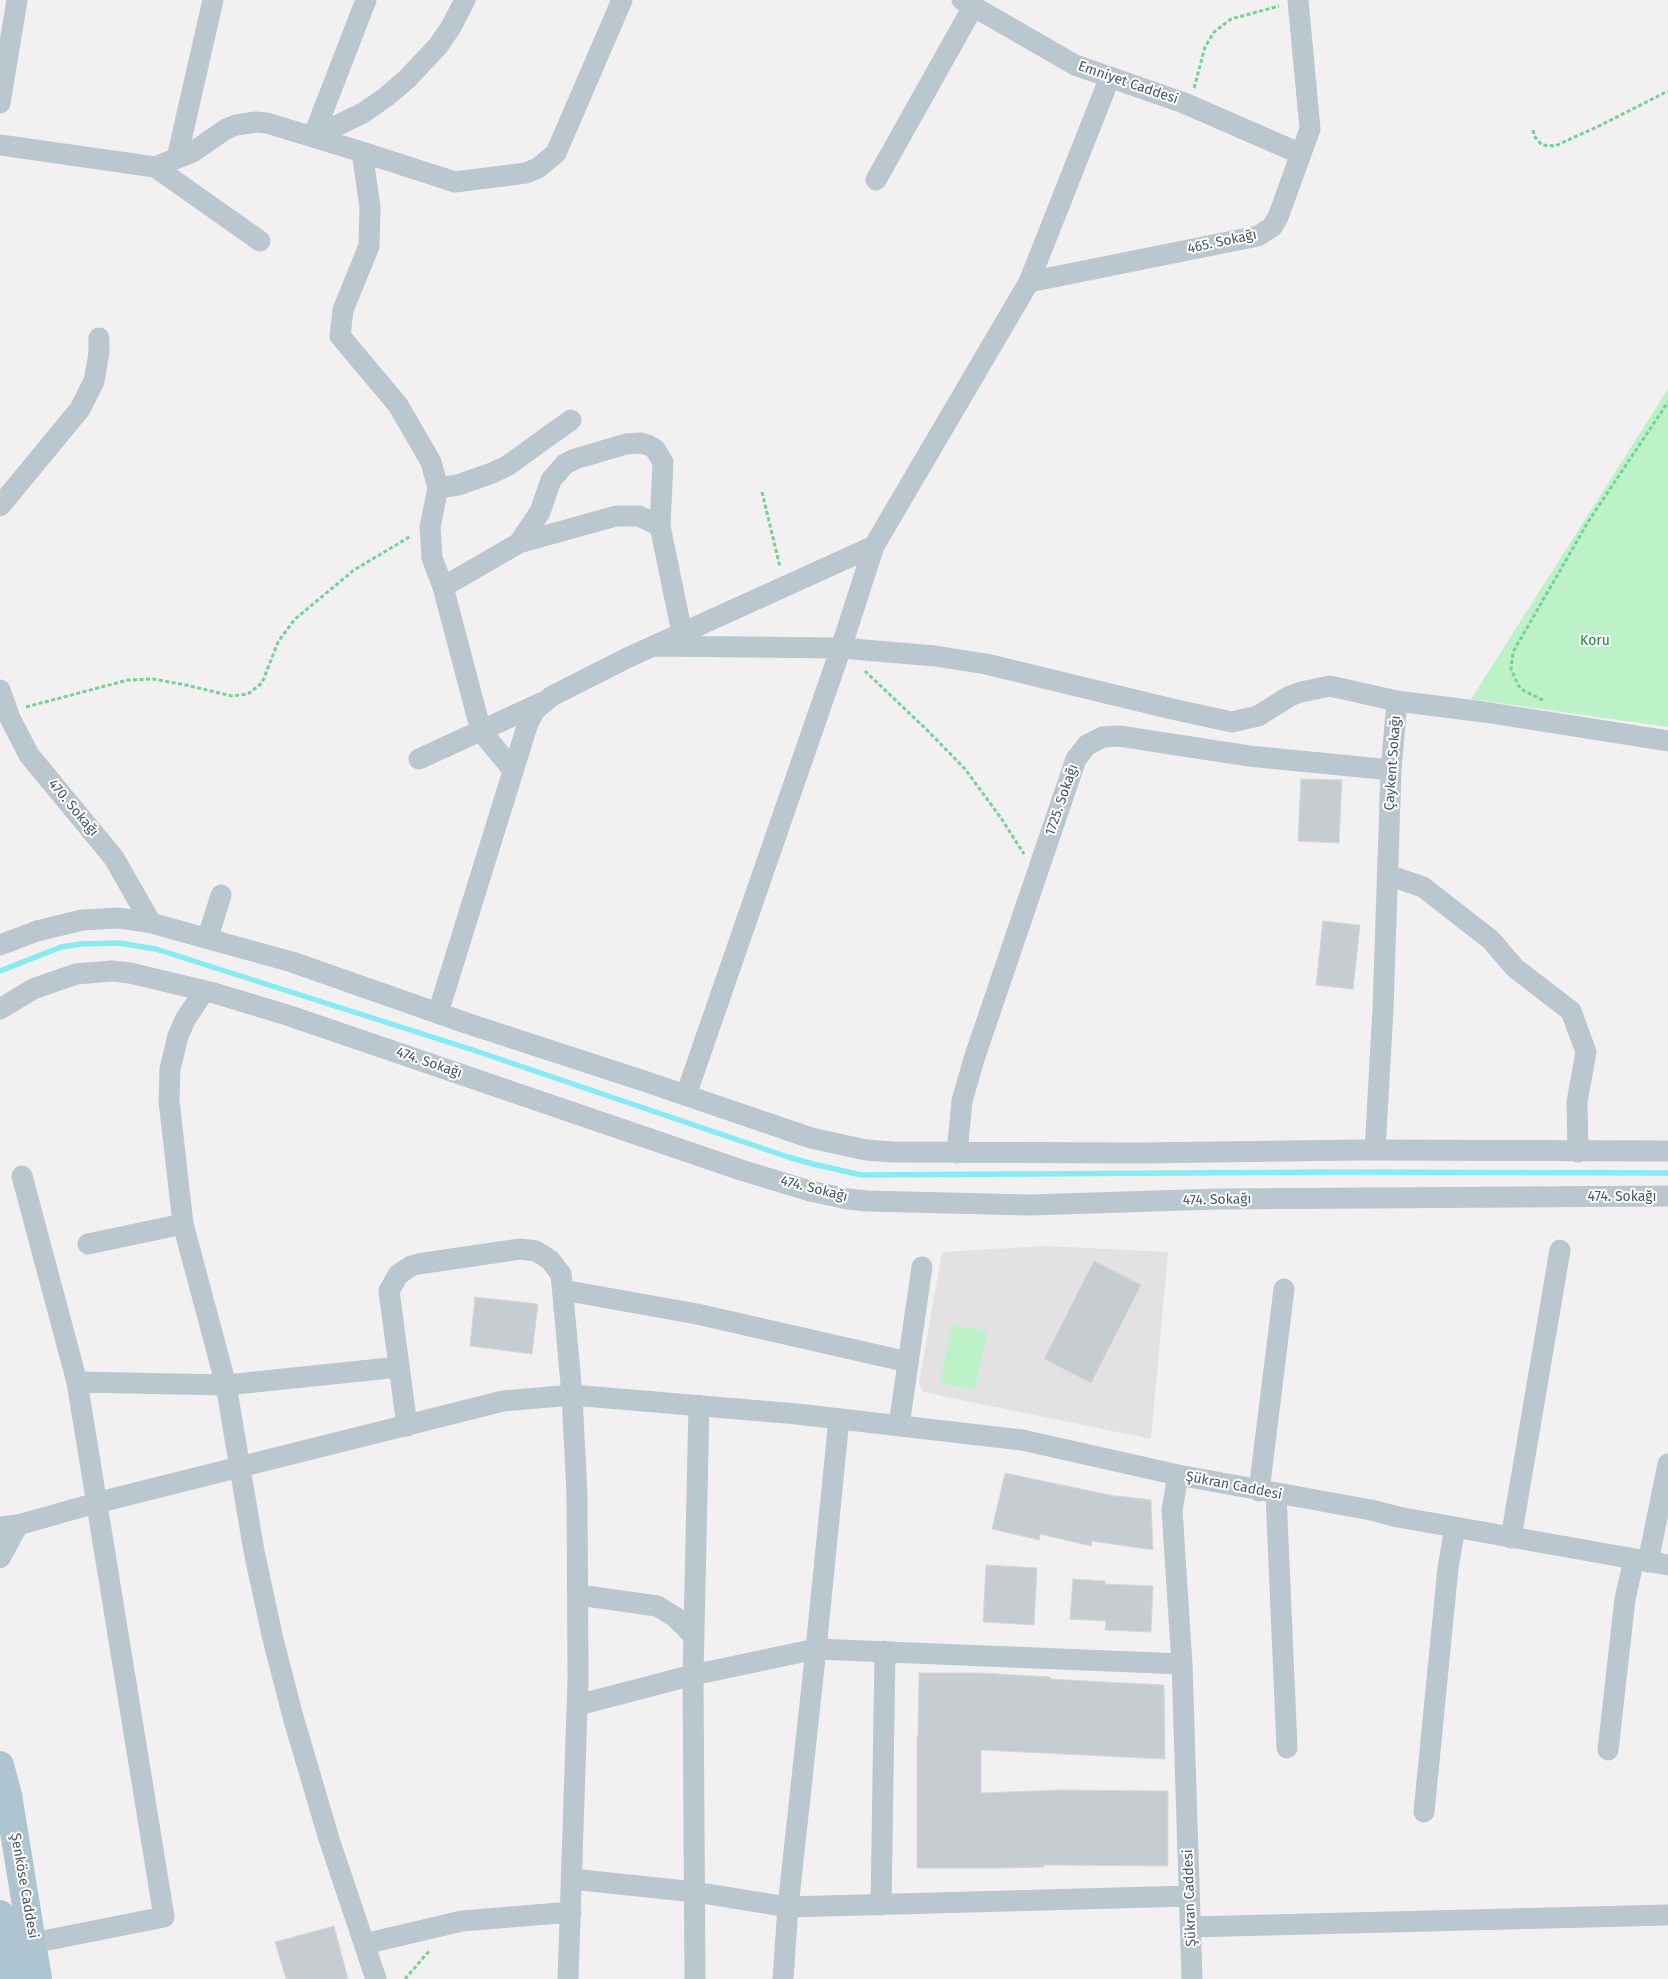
<!DOCTYPE html>
<html>
<head>
<meta charset="utf-8">
<style>
  body { margin:0 }
  canvas { display:block; background:#f3f0f1 }
</style>
</head>
<body>
<canvas width="1668" height="1979"></canvas>
<script>
const c = document.querySelector('canvas').getContext('2d');
c.lineJoin = 'round';
function paint(path, color) {
  c.fillStyle = color;
  c.fill(path, 'evenodd');
}
function toPath(rows) {
  const path = new Path2D();
  for (const r of rows) {
    path.moveTo(r[0], r[1]);
    for (let i = 2; i < r.length; i += 2) path.lineTo(r[i], r[i + 1]);
  }
  return path;
}
function strokePath(path, color, width, dash) {
  c.strokeStyle = color;
  c.lineWidth = width;
  c.lineCap = dash ? 'butt' : 'round';
  c.setLineDash(dash || []);
  c.stroke(path);
}
function drawText(font, color, halo, rows, align = 'center') {
  c.font = font + ' "Fira Sans",sans-serif';
  c.lineWidth = 4;
  c.setLineDash([]);
  c.textBaseline = 'middle';
  c.strokeStyle = halo;
  c.fillStyle = color;
  for (const [text, x, y, turn = 0] of rows) {
    c.save();
    c.translate(x, y);
    c.rotate((+turn || 0) * Math.PI / 180);
    c.textAlign = isNaN(turn) ? turn : align;
    if (halo) c.strokeText(text, 0, 0);
    c.fillText(text, 0, 0);
    c.restore();
  }
}
paint(toPath([
  [1046,1246,1168,1252,1151,1439,923,1392,919,1383,942,1252]
]), '#e4e1e3');
paint(toPath([
  [1668,388,1668,727,1471,699,1659,403],
  [952,1324,987,1332,975,1390,940,1383]
]), '#bdf2c9');
strokePath(toPath([
  [0,971,61,947,81,944,119,943,156,949,473,1050,788,1157,813,1164,861,1175,1338,1172,1668,1173]
]), '#87ecf2', 5.5);
const building = toPath([
  [1301,779,1342,780,1339,843,1298,841,1301,779],
  [1323,921,1360,925,1353,989,1316,985,1323,921],
  [1094,1261,1141,1285,1091,1383,1044,1359,1094,1261],
  [475,1297,538,1304,532,1354,470,1346,475,1297],
  [1005,1473,1119,1497,1119,1496,1151,1500,1153,1550,1092,1541,1091,1546,1040,1534,1039,1540,992,1529,1005,1473],
  [986,1565,1037,1568,1034,1625,983,1622,986,1565],
  [1073,1579,1105,1581,1105,1584,1153,1586,1151,1632,1105,1630,1106,1621,1070,1619,1073,1579],
  [919,1673,981,1673,1050,1677,1050,1679,1164,1685,1165,1759,981,1750,981,1793,1059,1790,1168,1791,1168,1866,1044,1865,1044,1867,1001,1868,917,1868,917,1737,918,1737,919,1673],
  [334,1926,348,1979,286,1979,275,1942,334,1926]
]);
paint(building, '#c7ccd0');
strokePath(building, '#d4d8dc', 1);
strokePath(toPath([
  [1194,88,1205,47,1214,32,1231,19,1279,6],
  [1533,130,1534,136,1542,145,1555,146,1601,125,1668,91],
  [762,492,780,567],
  [865,671,927,730,965,769,1001,818,1024,854],
  [1543,700,1524,691,1518,685,1511,669,1513,652,1588,522,1668,402],
  [26,707,128,680,153,679,186,685,232,696,248,694,262,683,278,642,295,619,354,570,411,536],
  [405,1979,430,1950]
]), '#72d394', 3, [4, 2.5]);
strokePath(toPath([
  [962,0,1075,65,1184,103,1301,154],
  [0,103,17,0],
  [313,137,363,113,386,97,407,79,438,46,451,27,465,0],
  [313,137,366,0],
  [0,145,155,167,193,152,226,129,236,125,256,122,267,123,362,152,455,182,526,173,538,168,556,153,622,0],
  [362,152,370,207,369,246,343,310,340,336,398,405,431,462,438,488,430,527,432,558,443,587,481,731,513,770],
  [177,158,213,0],
  [155,167,260,241],
  [876,180,973,7],
  [1029,282,1258,236,1272,227,1278,217,1310,129,1298,0],
  [438,488,458,485,492,473,507,466,571,420],
  [0,506,80,409,94,381,99,353,99,338],
  [519,543,540,512,551,480,565,464,575,459,626,444,641,443,648,445,655,449,663,462,660,526,682,633],
  [443,587,519,543,616,516,639,516,660,526],
  [653,646,841,648,935,656,986,664,1172,709,1232,722,1258,716,1290,696,1301,692,1330,686,1397,701],
  [0,690,10,718,29,755,114,858,151,923],
  [419,759,541,703],
  [1388,875,1423,887,1491,940,1515,968,1571,1011,1586,1052,1577,1102,1578,1152],
  [208,937,221,895],
  [0,945,37,931,82,920,119,918,151,923,292,962,466,1023,644,1081,811,1138,866,1150,893,1152,1140,1153,1362,1150,1668,1151],
  [204,991,185,1020,178,1036,170,1069,169,1101,183,1224,226,1385,254,1551,272,1635,293,1717,329,1839,376,1979],
  [0,1009,33,989,76,974,112,971,130,973,214,993,287,1015,741,1170,810,1191,848,1199,867,1201,1029,1205,1217,1199,1668,1196],
  [438,1013,528,723,535,710,552,696,627,658,874,546],
  [686,1095,841,648,874,546,1029,282,1110,77],
  [1375,1150,1383,1009,1391,770,1397,701,1484,712,1668,741],
  [957,1153,962,1101,974,1059,1076,759,1087,745,1103,737,1119,736,1249,756,1391,770],
  [22,1176,77,1382,164,1917,33,1943],
  [88,1244,183,1224],
  [563,1290,697,1314,908,1362],
  [77,1382,226,1385,399,1367],
  [899,1425,922,1267],
  [407,1426,389,1291,398,1275,411,1266,418,1264,520,1249,536,1251,550,1260,561,1274,572,1395,577,1495,578,1679,568,1979],
  [1178,1475,1172,1510,1182,1664,1192,1979],
  [1259,1491,1284,1289],
  [1276,1494,1287,1748],
  [0,1527,18,1525,96,1503,503,1401,572,1395,797,1414,1022,1440,1178,1475,1371,1510,1398,1517,1668,1565],
  [1511,1538,1560,1250],
  [0,1558,18,1525],
  [1648,1562,1668,1464],
  [579,1595,657,1606,675,1617,694,1636],
  [578,1705,693,1675,816,1649,1182,1664],
  [1608,1750,1625,1599,1634,1559],
  [1424,1812,1448,1568,1455,1527],
  [572,1879,695,1892,788,1907,1189,1896],
  [881,1905,885,1651],
  [1190,1927,1668,1915],
  [364,1944,462,1921,571,1912],
  [695,1979,693,1675,699,1405],
  [783,1979,788,1907,816,1649,839,1419]
]), '#bbc7ce', 21);
strokePath(toPath([
  [0,1765,8,1795,38,1979],
  [0,1914,11,1979]
]), '#aec5d1', 28);
drawText('14px', '#47575f', '#fff', [
  ["Emniyet Caddesi",1128,83,19],
  ["465. Sokağı",1222,242,-12],
  ["Çaykent Sokağı",1393,763,-86],
  ["1725. Sokağı",1062,800,-71],
  ["470. Sokağı",73,808,50],
  ["474. Sokağı",429,1063,19],
  ["474. Sokağı",814,1189,14],
  ["474. Sokağı",1622,1197],
  ["474. Sokağı",1217,1200,-1],
  ["Şükran Caddesi",1234,1486,11],
  ["Şenköse Caddesi",24,1886,80],
  ["Şükran Caddesi",1190,1898,-92]
]);
drawText('14px', '#11873a', '#fff', [
  ["Koru",1595,641]
]);
</script>
</body>
</html>
